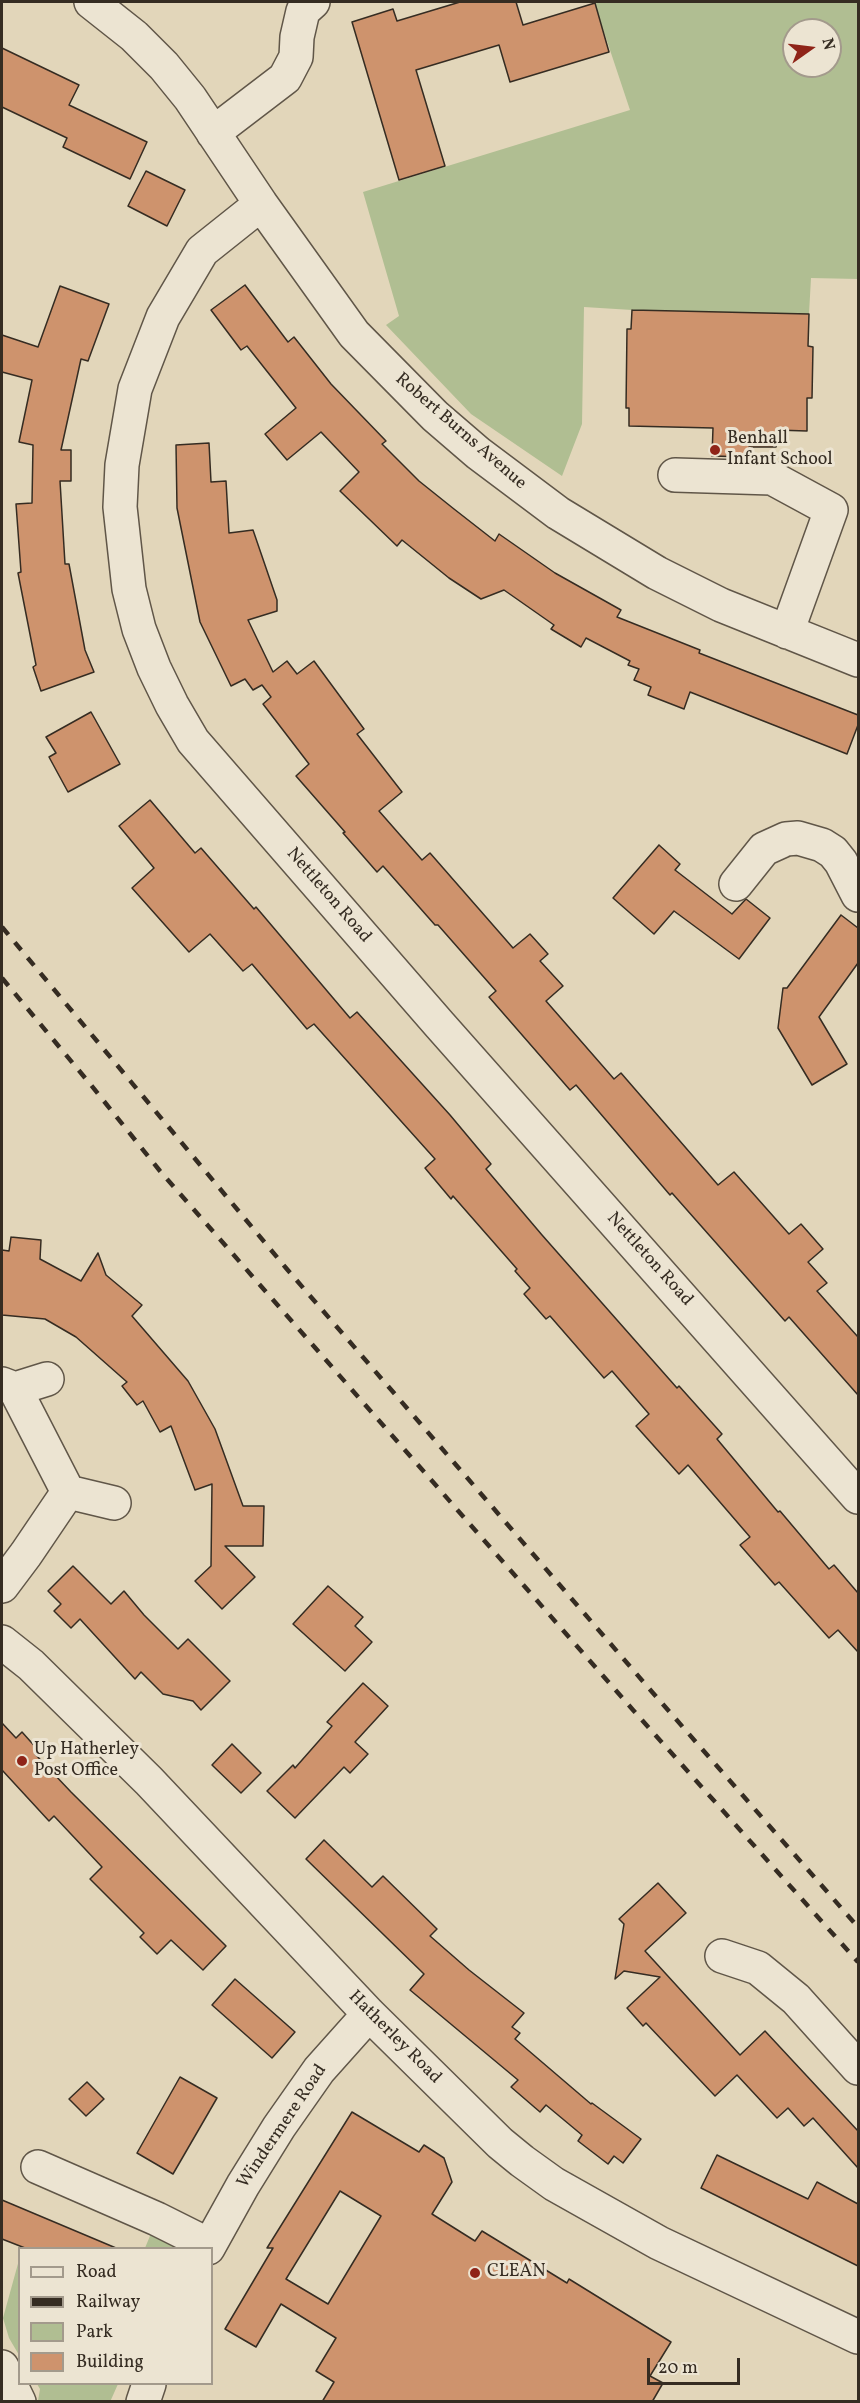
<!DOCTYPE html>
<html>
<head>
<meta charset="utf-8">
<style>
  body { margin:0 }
  #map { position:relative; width:860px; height:2403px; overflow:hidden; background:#e2d6ba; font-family:Vollkorn,serif }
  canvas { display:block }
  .frame { position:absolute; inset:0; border:3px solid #352c22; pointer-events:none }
  .legend { position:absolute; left:18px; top:2247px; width:195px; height:138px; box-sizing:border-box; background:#ece4d2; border:2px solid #a39a8c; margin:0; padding:8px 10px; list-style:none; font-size:18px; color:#352c22 }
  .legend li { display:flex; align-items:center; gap:12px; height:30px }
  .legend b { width:30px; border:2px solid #a39a8c }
  .north { position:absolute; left:782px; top:18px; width:60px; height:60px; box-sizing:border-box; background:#ece4d2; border:2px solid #a39a8c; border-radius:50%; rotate:76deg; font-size:16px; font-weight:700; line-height:24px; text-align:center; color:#352c22 }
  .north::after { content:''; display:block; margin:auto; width:21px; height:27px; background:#8f2418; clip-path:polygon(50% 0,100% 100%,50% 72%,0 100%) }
  .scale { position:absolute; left:647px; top:2358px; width:93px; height:27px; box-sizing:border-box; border:3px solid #352c22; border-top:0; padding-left:8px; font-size:18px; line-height:21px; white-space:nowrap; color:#352c22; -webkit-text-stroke:4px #ece4d2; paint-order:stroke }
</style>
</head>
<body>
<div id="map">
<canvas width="860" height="2403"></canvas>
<div class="frame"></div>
<ul class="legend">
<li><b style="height:8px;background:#ece4d2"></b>Road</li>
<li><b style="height:8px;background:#352c22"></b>Railway</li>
<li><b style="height:16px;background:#b0be92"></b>Park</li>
<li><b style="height:16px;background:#ce936d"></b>Building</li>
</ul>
<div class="north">N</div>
<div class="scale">20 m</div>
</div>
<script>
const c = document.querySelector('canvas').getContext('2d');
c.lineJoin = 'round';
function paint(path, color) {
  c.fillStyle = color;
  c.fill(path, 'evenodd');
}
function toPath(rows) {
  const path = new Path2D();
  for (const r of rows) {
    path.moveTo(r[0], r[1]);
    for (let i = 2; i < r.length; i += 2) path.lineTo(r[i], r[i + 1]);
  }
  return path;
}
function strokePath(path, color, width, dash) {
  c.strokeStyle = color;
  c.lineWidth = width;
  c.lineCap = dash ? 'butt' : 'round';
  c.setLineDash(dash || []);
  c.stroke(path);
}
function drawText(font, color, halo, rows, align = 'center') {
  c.font = font + ' Vollkorn,serif';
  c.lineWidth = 6;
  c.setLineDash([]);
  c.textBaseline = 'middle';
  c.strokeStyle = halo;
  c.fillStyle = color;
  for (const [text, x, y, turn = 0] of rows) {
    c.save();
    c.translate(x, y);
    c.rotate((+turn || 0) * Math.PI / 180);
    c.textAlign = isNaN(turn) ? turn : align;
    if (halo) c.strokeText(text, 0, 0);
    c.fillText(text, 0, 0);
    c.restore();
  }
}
paint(toPath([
  [594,2,858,2,858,279,811,278,809,314,632,310,584,307,582,424,562,476,471,414,386,325,399,316,363,192,630,110],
  [794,30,830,30,830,66,794,66],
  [157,2219,179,2248,145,2248],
  [19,2260,20,2260,19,2355,9,2338,3,2318],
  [37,2384,118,2384,110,2402,38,2401,40,2389]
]), '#b0be92');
const building = toPath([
  [460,2,516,2,523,25,595,3,609,52,510,82,499,45,416,70,445,166,399,180,352,22,393,9,397,21,460,2],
  [2,48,79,85,69,105,147,142,130,179,63,147,67,138,2,107,2,48],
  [146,171,185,190,167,226,128,206,146,171],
  [245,285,288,342,294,337,331,384,386,441,382,444,419,481,454,509,495,541,499,534,555,573,621,610,617,617,700,650,699,653,858,715,858,725,847,754,690,692,684,709,648,695,651,687,634,680,639,669,628,665,630,661,586,638,581,647,551,629,554,625,504,590,481,599,449,578,402,540,397,546,340,491,359,472,321,432,287,460,265,434,296,408,247,346,241,350,211,310,245,285],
  [60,286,109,304,88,361,81,359,61,450,71,450,71,481,60,481,65,564,69,564,85,650,94,672,41,691,33,667,36,665,18,573,21,572,16,504,32,503,33,445,19,442,32,380,2,372,2,335,38,347,60,286],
  [632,310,809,314,808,346,813,347,812,398,807,398,807,431,776,430,776,447,749,447,749,457,712,456,713,428,629,426,629,408,626,408,627,329,631,329,632,310],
  [209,443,211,482,226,481,229,533,253,530,277,600,277,611,248,620,273,672,287,661,297,674,314,661,364,729,357,734,402,792,379,811,422,860,430,853,513,948,530,934,548,954,540,961,563,986,546,1001,614,1079,621,1073,718,1185,734,1172,789,1234,801,1224,823,1249,808,1262,827,1283,817,1291,858,1337,858,1395,789,1317,785,1321,672,1193,670,1195,576,1085,570,1090,489,997,496,991,438,925,435,925,383,866,377,872,343,833,345,832,296,776,309,764,263,704,271,697,262,685,253,690,245,679,231,686,200,622,177,508,176,445,209,443],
  [91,712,120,764,68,792,49,757,56,753,46,737,91,712],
  [150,800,195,853,201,848,254,909,256,907,350,1018,357,1012,450,1115,491,1164,486,1169,542,1235,677,1388,679,1386,722,1434,717,1439,778,1512,780,1511,829,1569,834,1565,858,1593,858,1652,838,1630,829,1638,779,1582,775,1585,740,1545,750,1537,688,1465,679,1474,636,1426,649,1414,612,1371,604,1378,550,1316,546,1319,524,1294,530,1288,515,1271,517,1269,453,1196,451,1199,425,1168,435,1159,314,1024,307,1029,252,964,243,971,210,934,189,952,132,888,154,868,119,826,150,800],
  [659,845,680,864,675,870,732,914,746,899,770,918,739,959,674,911,654,934,613,898,659,845],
  [841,915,858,928,858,963,819,1017,847,1064,812,1085,778,1028,783,988,787,988,841,915],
  [11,1237,41,1240,40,1259,81,1281,98,1253,106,1275,142,1305,132,1316,188,1381,215,1429,243,1506,264,1506,263,1546,225,1546,255,1577,222,1609,195,1581,211,1566,212,1484,195,1490,171,1426,160,1432,143,1401,137,1405,122,1386,127,1382,76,1337,45,1319,2,1315,2,1250,9,1251,11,1237],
  [73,1566,111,1604,124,1591,144,1615,178,1649,188,1639,230,1681,201,1710,193,1701,163,1694,141,1672,135,1679,80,1619,71,1628,54,1611,61,1604,48,1591,73,1566],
  [328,1586,363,1617,355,1626,372,1642,345,1671,293,1624,328,1586],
  [363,1683,388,1706,355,1742,368,1754,350,1773,344,1767,295,1818,267,1791,293,1765,295,1768,332,1726,327,1722,363,1683],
  [2,1723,16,1738,22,1732,39,1751,35,1754,71,1792,226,1946,203,1970,171,1940,157,1954,140,1937,144,1933,90,1879,102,1867,54,1816,49,1821,2,1770,2,1723],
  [232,1744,261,1773,241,1793,212,1765,232,1744],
  [324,1840,372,1887,383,1876,437,1929,430,1936,469,1970,524,2013,512,2027,520,2033,515,2039,591,2104,592,2103,641,2139,623,2163,614,2156,608,2164,578,2141,582,2135,546,2105,540,2112,511,2087,518,2080,410,1990,424,1974,306,1859,324,1840],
  [658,1883,686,1913,645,1951,740,2055,765,2031,858,2131,858,2168,813,2118,804,2126,788,2108,777,2118,737,2075,715,2096,646,2023,643,2026,627,2008,660,1977,624,1971,615,1979,624,1924,619,1919,658,1883],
  [235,1979,295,2032,272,2058,212,2005,235,1979],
  [180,2077,217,2098,173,2174,137,2153,180,2077],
  [87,2082,104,2099,86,2116,69,2099,87,2082],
  [352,2112,419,2152,424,2145,444,2158,452,2182,432,2214,475,2241,482,2231,567,2283,569,2279,671,2342,650,2376,663,2383,652,2402,322,2402,334,2382,316,2371,336,2338,281,2304,256,2347,225,2329,273,2248,267,2248,352,2112],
  [340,2191,381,2216,328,2304,286,2279,340,2191],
  [717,2155,808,2199,817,2182,858,2204,858,2266,701,2188,717,2155],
  [2,2200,116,2248,25,2248,2,2239,2,2200]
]);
paint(building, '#ce936d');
strokePath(building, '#352c22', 1.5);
const minor = toPath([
  [91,2,134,36,164,66,190,98,261,204,354,334,435,416,478,453,558,513,657,573,721,605,858,660],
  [213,133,285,78,296,57,297,37,303,11,313,2],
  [261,204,202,251,163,317,135,389,122,465,120,507,129,589,139,629,154,668,172,705,193,741,439,1024,858,1497],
  [675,475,772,478,831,510,787,632],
  [736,884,764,849,786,839,798,838,822,845,833,852,841,862,858,895],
  [2,1384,15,1389,47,1379],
  [15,1389,68,1492,114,1503],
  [2,1586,26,1554,68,1492],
  [2,1642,31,1665,149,1781,369,2014,500,2143,522,2161,554,2184,659,2243,858,2337],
  [722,1956,758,1968,796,1999,858,2068],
  [38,2167,157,2219,209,2245],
  [208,2248,243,2185,279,2127,319,2070,369,2014],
  [2,2367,19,2402],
  [143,2402,149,2384]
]);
strokePath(minor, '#605648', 36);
strokePath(minor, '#ece4d2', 33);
strokePath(toPath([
  [2,927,286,1268,653,1693,858,1927],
  [2,978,91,1085,160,1171,633,1710,858,1962]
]), '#352c22', 4.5, [10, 10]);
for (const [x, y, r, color] of [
  [715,450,6,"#8f2418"],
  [22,1761,6,"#8f2418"],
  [475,2273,6,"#8f2418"]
]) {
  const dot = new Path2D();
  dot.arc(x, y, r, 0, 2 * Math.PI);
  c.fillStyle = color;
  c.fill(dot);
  strokePath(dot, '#ece4d2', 2);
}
drawText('18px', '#352c22', '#ece4d2', [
  ["Robert Burns Avenue",460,432,41],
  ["Nettleton Road",328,896,49],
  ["Nettleton Road",649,1260,48],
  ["Hatherley Road",394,2038,45],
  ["Windermere Road",283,2127,-56]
]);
drawText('18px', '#352c22', '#ece4d2', [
  ["Benhall",727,440],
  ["Infant School",727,461],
  ["Up Hatherley",34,1751],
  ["Post Office",34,1772],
  ["CLEAN",487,2273]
], 'left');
</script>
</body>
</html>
